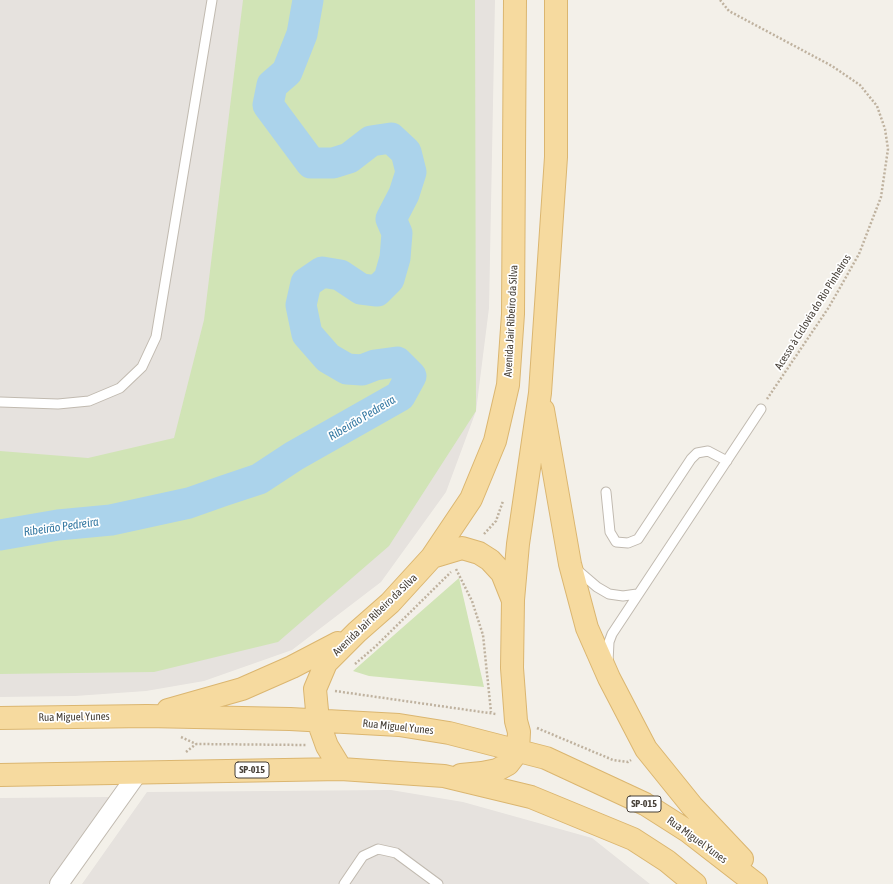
<!DOCTYPE html>
<html>
<head>
<meta charset="utf-8">
<style>
  body { margin:0 }
  canvas { display:block; background:#f3f0e9 }
</style>
</head>
<body>
<canvas width="893" height="884"></canvas>
<script>
const c = document.querySelector('canvas').getContext('2d');
c.lineJoin = 'round';
function paint(path, color) {
  c.fillStyle = color;
  c.fill(path, 'evenodd');
}
function toPath(rows) {
  const path = new Path2D();
  for (const r of rows) {
    path.moveTo(r[0], r[1]);
    for (let i = 2; i < r.length; i += 2) path.lineTo(r[i], r[i + 1]);
  }
  return path;
}
function strokePath(path, color, width, dash) {
  c.strokeStyle = color;
  c.lineWidth = width;
  c.lineCap = dash ? 'butt' : 'round';
  c.setLineDash(dash || []);
  c.stroke(path);
}
function drawText(font, color, halo, rows, align = 'center') {
  c.font = font + ' "Asap Condensed",sans-serif';
  c.lineWidth = 3.5;
  c.setLineDash([]);
  c.textBaseline = 'middle';
  c.strokeStyle = halo;
  c.fillStyle = color;
  for (const [text, x, y, turn = 0] of rows) {
    c.save();
    c.translate(x, y);
    c.rotate((+turn || 0) * Math.PI / 180);
    c.textAlign = isNaN(turn) ? turn : align;
    if (halo) c.strokeText(text, 0, 0);
    c.fillText(text, 0, 0);
    c.restore();
  }
}
paint(toPath([
  [0,0,495,0,489,308,476,411,446,492,381,582,292,650,204,681,146,691,75,696,0,697],
  [391,790,463,802,592,838,650,884,82,884,147,792],
  [110,797,48,884,0,884,0,798]
]), '#e6e2de');
paint(toPath([
  [243,0,475,0,476,411,389,546,278,642,154,672,0,674,0,451,88,458,174,438,204,320],
  [459,578,484,687,369,676,353,671]
]), '#d1e4b6');
strokePath(toPath([
  [0,535,58,525,111,520,189,503,223,491,259,479,294,456,400,396,411,376,397,362,375,365,362,370,347,369,328,358,307,334,301,305,306,283,322,272,340,275,361,289,377,291,389,279,395,258,397,233,391,219,404,194,411,172,406,152,391,138,371,141,349,158,333,163,311,163,268,105,272,85,287,72,302,34,308,0]
]), '#abd3eb', 31);
const service = toPath([
  [0,402,58,404,89,401,120,388,142,367,156,337,212,0],
  [606,492,610,532,616,542,628,543,638,539,691,459,697,453,708,451,727,461],
  [576,569,597,587,609,594,623,596,637,594],
  [608,662,609,642,612,634,761,409],
  [344,884,363,856,378,849,396,853,438,884]
]);
const minor = toPath([
  [59,884,138,773]
]);
const primary = toPath([
  [543,410,570,564,587,628,609,678,646,749,692,806,742,859],
  [432,557,462,548,479,553,490,560,502,573,512,598],
  [168,710,242,689,292,667,338,643],
  [0,718,147,716,290,719,399,725,449,733,546,758,645,804,689,832,756,884],
  [518,751,519,732,516,721,512,668,513,600,518,544,540,393,556,157,556,0],
  [341,769,327,746,318,721,315,689,326,663,357,632,390,603,432,557,471,499,495,441,508,385,513,314,515,0],
  [0,775,341,769,444,776,531,797,633,839,667,861,695,884],
  [461,775,482,773,497,770,508,764,518,751]
]);
strokePath(service, '#c1bab0', 11);
strokePath(minor, '#c1bab0', 20);
strokePath(primary, '#dbb670', 24);
strokePath(toPath([
  [720,0,729,11,832,66,860,85,877,106,885,129,888,149,881,197,859,254,829,307,767,399],
  [484,534,496,521,503,501],
  [456,569,472,601,483,635,491,712],
  [355,664,376,646,451,572],
  [335,691,496,714],
  [537,728,613,760,628,762,631,760],
  [181,737,196,744,307,745],
  [186,752,196,744]
]), '#bfb29f', 2.5, [2, 2]);
strokePath(service, '#fff', 9);
strokePath(minor, '#fff', 18);
strokePath(primary, '#f6da9f', 22);
for (const [x, y, w] of [
  [252,770,34],
  [644,804,34]
]) {
  const box = new Path2D();
  box.roundRect(x - w / 2, y - 8, w, 16, 3);
  c.fillStyle = '#fff';
  c.fill(box);
  strokePath(box, '#474038', 1);
}
drawText('bold 10px', '#474038', null, [
  ["SP-015",252,770],
  ["SP-015",644,804]
]);
drawText('11px', '#474038', '#fff', [
  ["Acesso à Ciclovia do Rio Pinheiros",813,312,-58],
  ["Avenida Jair Ribeiro da Silva",511,321,-87],
  ["Avenida Jair Ribeiro da Silva",375,615,-44],
  ["Rua Miguel Yunes",74,717,-1],
  ["Rua Miguel Yunes",398,727,6],
  ["Rua Miguel Yunes",697,840,36]
]);
drawText('italic 12px', '#377aa3', '#fff', [
  ["Ribeirão Pedreira",362,418,-31],
  ["Ribeirão Pedreira",61,527,-8]
]);
</script>
</body>
</html>
